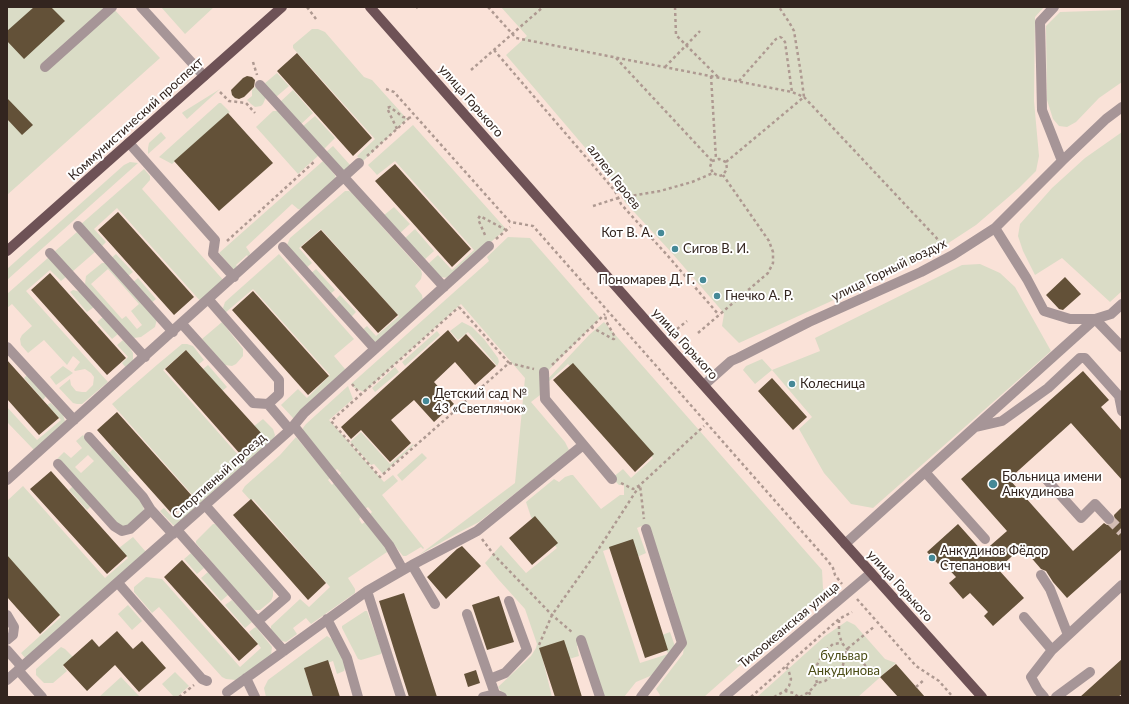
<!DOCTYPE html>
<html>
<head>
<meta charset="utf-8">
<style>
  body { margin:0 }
  #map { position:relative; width:1129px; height:704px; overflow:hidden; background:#fae2d8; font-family:Lato,sans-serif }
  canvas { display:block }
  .frame { position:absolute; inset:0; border:8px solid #33251f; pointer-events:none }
</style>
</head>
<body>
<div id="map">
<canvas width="1129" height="704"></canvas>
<div class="frame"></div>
</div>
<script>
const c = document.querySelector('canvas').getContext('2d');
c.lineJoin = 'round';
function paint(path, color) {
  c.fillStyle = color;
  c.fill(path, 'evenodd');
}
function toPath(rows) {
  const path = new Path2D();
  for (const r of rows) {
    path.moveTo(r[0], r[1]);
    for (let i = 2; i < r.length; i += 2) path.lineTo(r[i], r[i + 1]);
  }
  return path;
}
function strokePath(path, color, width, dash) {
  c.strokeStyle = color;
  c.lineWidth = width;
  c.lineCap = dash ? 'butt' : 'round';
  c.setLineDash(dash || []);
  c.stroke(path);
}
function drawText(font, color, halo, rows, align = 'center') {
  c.font = font + ' Lato,sans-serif';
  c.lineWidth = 4;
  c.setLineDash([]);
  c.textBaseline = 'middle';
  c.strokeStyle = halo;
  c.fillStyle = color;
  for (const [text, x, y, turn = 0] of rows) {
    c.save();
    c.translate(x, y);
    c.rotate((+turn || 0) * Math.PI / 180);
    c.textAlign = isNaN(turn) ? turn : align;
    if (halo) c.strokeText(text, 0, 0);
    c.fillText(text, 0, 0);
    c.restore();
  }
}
paint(toPath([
  [7,7,112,7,160,58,7,195],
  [161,7,214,7,185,34],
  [501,7,1044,7,1035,17,1034,101,1039,156,1036,171,1019,188,976,225,924,259,739,343,722,326,724,314,723,312,671,252,624,201,623,192,506,55,527,36],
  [1120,7,1122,7,1122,82,1099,98,1076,122,1067,127,1059,126,1053,119,1047,100,1046,26,1060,12,1120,10],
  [312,29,318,29,325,32,364,77,372,80,407,119,362,162,357,156,375,139,293,48,293,45],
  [277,73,289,86,276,97,264,84],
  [256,86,266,97,263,104,261,106,255,107,251,104,247,100,252,96,252,90],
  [220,89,187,119,182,113,183,112],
  [293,90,313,113,300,125,280,102],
  [219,103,221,103,230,112,172,164,159,157],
  [273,111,278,111,319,155,298,174,256,127],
  [315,116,335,138,323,150,302,127],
  [413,125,506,229,449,278,439,277,427,265,438,255,452,270,474,250,395,161,377,175,368,165],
  [161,132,166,138,148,154,148,148,149,143],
  [1122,132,1122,291,1110,302,1062,258,1035,275,1023,251,1018,236,1020,224,1052,188,1085,158],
  [333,146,351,166,347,170,343,170,326,152],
  [323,161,335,175,336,179,302,210,298,209,292,204,246,247,250,253,249,258,247,255,236,265,238,268,235,271,219,253],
  [130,162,138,163,7,280,7,269,124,165],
  [144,169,150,176,150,180,142,189,225,282,202,303,117,208,94,229,106,242,100,248,80,225],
  [345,191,349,191,352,193,421,270,422,274,421,279,415,286,422,295,423,301,377,344,361,331,367,326,376,336,399,316,321,229,299,248,312,263,305,269,287,245,290,238],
  [394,207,410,224,399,234,383,216],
  [415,229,434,251,423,261,404,239],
  [77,232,95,252,72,272,54,252],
  [508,237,530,238,600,318,541,378,544,392,531,402,565,442,569,450,565,454,479,522,456,534,419,555,515,483,525,378,461,304,364,392,353,387,351,384,489,261,487,257],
  [116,254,133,272,127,277,110,259],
  [279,254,354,339,334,356,345,369,343,377,295,418,293,418,281,405,282,404,298,389,307,398,330,375,253,289,225,313,223,308,225,302],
  [49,257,67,276,61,281,50,270,26,291,108,382,82,404,77,404,73,403,59,388,70,379,71,385,76,391,82,392,86,392,93,385,94,377,91,373,85,369,75,371,74,370,80,362,73,356,67,365,44,340,28,353,21,345,20,339,22,335,32,326,12,304,7,308,7,294],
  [102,263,107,263,157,319,155,327,141,337,134,338,85,284,86,276],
  [108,269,139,304,131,311,142,325,137,329,126,316,122,319,91,284],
  [980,264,1000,273,1015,287,1051,351,873,508,851,504,824,473,799,429,812,417,772,370,755,384,743,370,746,366,762,359,772,370,820,351,815,338,962,265],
  [316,269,335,290,329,295,310,274],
  [138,278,156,299,150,304,132,283],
  [73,290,81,292,94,307,87,312,70,292],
  [340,295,356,312,350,318,334,301],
  [103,317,118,334,112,339,97,322],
  [222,322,243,349,243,356,236,364,232,366,225,365,202,339],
  [462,322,472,327,484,339,498,358,499,362,497,366,468,332,458,340,450,331],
  [604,322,822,570,823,589,825,590,704,697,659,697,660,695,656,689,683,654,684,647,683,634,671,590,644,525,637,528,646,553,637,557,632,541,603,551,640,663,668,654,662,635,670,632,676,649,655,674,636,682,624,697,604,697,582,643,577,646,579,656,569,659,540,648,552,697,505,697,498,687,531,656,536,648,537,644,525,609,498,579,485,563,501,545,526,573,557,548,531,517,526,502,554,479,559,482,565,477,571,475,573,475,601,509,620,495,624,495,624,485,619,485,612,478,623,469,631,478,653,458,568,364,546,384,545,382,589,335],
  [437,331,440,335,405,366,402,362],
  [123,340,130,348,133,353,133,360,128,370,122,363,128,357,117,345],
  [182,344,187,344,193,346,204,360,199,364,186,350,163,370,240,457,262,438,253,427,263,419,273,429,275,435,274,438,175,526,173,525,160,511,164,508,173,518,195,498,112,404,158,364],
  [208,365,227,387,222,391,203,369],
  [63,366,73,373,56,385,50,377],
  [395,367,399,372,375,392,372,388],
  [27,375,46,396,43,400,24,378],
  [348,386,353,399,329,420,384,482,393,475,398,481,382,495,424,548,423,549,421,547,406,556,403,556,370,514,372,512,368,507,365,509,339,476,341,473,337,469,335,471,303,431,303,428,306,424],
  [50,403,51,403,63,415,65,421,63,424,34,450,7,422,7,407,37,440,61,420,47,405],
  [361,432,390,464,413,444,414,445,383,474,374,464,371,465,350,442],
  [83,435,141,499,144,510,127,527,117,525,57,459,64,452,71,458,82,448,76,441],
  [88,455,94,461,81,473,75,467],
  [296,437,330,478,328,480,332,485,334,483,361,516,359,519,362,524,365,522,388,550,387,552,348,578,355,589,355,593,311,624,306,618,293,628,297,634,286,642,282,641,271,630,271,626,300,599,309,607,330,587,253,499,251,501,242,491,245,486,280,455],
  [113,449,131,470,126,474,108,454],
  [422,453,427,458,402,481,397,475],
  [74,485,92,505,87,510,69,490],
  [23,486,105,578,128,558,119,548,133,537,146,552,26,659,21,653,61,617,7,557,7,501],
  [213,524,215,524,273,590,273,596,271,601,260,610,255,610,250,608,196,543,196,541],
  [191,553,204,568,197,574,184,559],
  [208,572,228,595,221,601,201,578],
  [146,577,162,579,240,667,261,648,249,632,254,628,256,627,272,647,271,655,236,680,226,679,222,677,159,607,152,613,134,592,134,587],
  [232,600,252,622,245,628,225,605],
  [128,605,142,621,132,630,118,614],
  [365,611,367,611,382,652,381,654,361,660,358,659,342,628,342,626],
  [847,621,855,625,885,659,896,663,858,697,757,697,825,636],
  [327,636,333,640,346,665,344,671,337,674,333,661,305,671,313,697,266,697,264,688,268,680],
  [61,647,65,649,73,657,63,666,67,671,53,683,44,683,36,675,36,669],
  [175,672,189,686,177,697,174,697,162,684],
  [121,677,140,697,99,697]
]), '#dadcc6');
paint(toPath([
  [34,7,51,7,65,21,24,59,7,41,7,31],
  [297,53,372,138,353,156,277,71],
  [247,76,252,77,255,80,254,87,244,97,239,99,235,98,232,95,231,90,243,78],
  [7,98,33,125,22,135,7,119],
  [228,113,273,163,219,211,174,161],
  [395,164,471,249,452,267,375,181],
  [118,212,194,297,174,315,98,230],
  [321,230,398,315,378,333,301,247],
  [50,273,126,358,107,375,31,290],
  [1065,277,1081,294,1063,310,1059,309,1046,295],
  [253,291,329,376,308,395,232,310],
  [448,330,458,342,466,334,496,366,475,385,455,362,434,382,454,404,434,422,414,400,391,420,411,443,390,462,361,430,351,439,341,427],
  [186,350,263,435,241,455,165,369],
  [7,360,59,418,39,435,7,399],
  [573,363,654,454,635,472,553,380],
  [1083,371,1109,400,1101,407,1122,431,1122,480,1071,423,1009,479,1073,551,1104,523,1107,525,1113,524,1115,521,1114,515,1122,507,1122,549,1067,598,1053,582,1046,571,1041,569,1022,547,998,569,1024,598,993,626,984,616,988,612,970,593,963,599,949,583,956,577,941,561,938,564,927,552,958,524,983,552,1007,531,961,479],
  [772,378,807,417,793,430,758,391],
  [117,412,193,497,173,515,97,430],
  [51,471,127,556,107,574,30,489],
  [251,499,326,583,308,600,233,515],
  [535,516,558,543,532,565,509,538],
  [633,539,668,650,645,658,609,547],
  [462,546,481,566,446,599,427,577,457,549],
  [7,555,60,615,40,634,7,597],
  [182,560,258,644,239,661,164,577],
  [404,593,415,628,437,697,409,697,396,656,379,601],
  [499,596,514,642,487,650,472,605],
  [117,631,133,649,142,641,166,668,139,692,115,665,87,691,63,665,92,639,99,647],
  [564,640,570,658,582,697,555,697,539,648],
  [1122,659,1122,694,1118,697,1080,697],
  [328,660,340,697,313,697,304,668],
  [896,664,925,697,898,697,880,677],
  [476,670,480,683,468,687,464,674]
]), '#635138');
strokePath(toPath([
  [1109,519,1122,532]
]), '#d2bcb3', 10, [10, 5]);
strokePath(toPath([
  [307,7,316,19],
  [488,7,516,38,792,92,804,97,945,247],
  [675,7,676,35,718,77],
  [416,8,417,7],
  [494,50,615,191,621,204,667,255,719,315],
  [616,58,712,161],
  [253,62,257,75],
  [665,67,700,31],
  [471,70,543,7],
  [711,76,716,159],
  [739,81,776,39,780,37,782,38,785,42,792,92],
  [386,89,394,92,510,222,533,226,828,561,833,568,835,575,842,584],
  [220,92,229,101,246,103,255,113],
  [397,129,387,108,390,107,403,117,409,118,411,117],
  [367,156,409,118],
  [726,162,804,97,801,74,794,31,789,22,779,7],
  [593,206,618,198,660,191,692,182,713,173,719,176,723,175,727,169,726,162,719,159,712,161,710,167,713,173],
  [485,235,478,219,480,216,506,230],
  [496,239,510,227],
  [227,241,315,161],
  [459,307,509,363,380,477,331,421,459,307],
  [591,327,613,339,614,339,615,337,606,321,605,314],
  [677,329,687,321],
  [698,333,768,273,773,263,773,252,769,241,723,175],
  [509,363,534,369],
  [552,365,605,314],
  [352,384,361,395],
  [621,483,633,489,640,485,644,519],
  [482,539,494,555,552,615,573,633],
  [857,599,916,666,939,681,953,697],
  [839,620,839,634,842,643,847,649,860,658,867,668],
  [539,645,552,615,596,553,640,485,704,426],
  [817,683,815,675,817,665,821,657,826,650,833,644,842,643],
  [916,687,925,679],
  [785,691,789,686,791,679,789,672,786,666],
  [809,692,811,697],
  [179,697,194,685],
  [751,697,839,619,852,612],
  [774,697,785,691,794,693,798,697],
  [800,697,809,692,817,683,825,681,836,673,843,665,847,649,875,626]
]), '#ae9991', 2.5, [3, 3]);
strokePath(toPath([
  [141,7,204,76],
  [1054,7,1040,22,1042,110,1062,161],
  [45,67,112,7],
  [260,85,444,287],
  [129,143,215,240,213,254,234,277],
  [78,226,173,332],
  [995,228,1027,279,1044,311,1070,319,1095,319,1111,314,1122,304],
  [283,247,375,349],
  [50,253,145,357],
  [209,300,279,380,279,394,268,404],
  [182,324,253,403,268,404,290,430],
  [7,347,74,420],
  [544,372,545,399,612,479],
  [704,385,731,361,738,358,809,322,921,272,953,255,995,228,1062,161,1106,119,1122,107],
  [294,426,389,545,403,570],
  [976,427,1002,421,1048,388,1080,358,1085,358,1119,396,1122,411],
  [58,464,114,526,122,531,130,529,151,510,143,497,89,437],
  [925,472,985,539],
  [1045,478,1081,518,1095,504,1109,519],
  [7,480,359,163],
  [205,505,286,597,258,621],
  [151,510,173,534],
  [177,530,284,651],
  [845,544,1095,319,1122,347],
  [412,565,435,604],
  [1041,575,1050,589,1068,635],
  [118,583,202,679,207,681],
  [367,591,401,697],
  [467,614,495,694,502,697],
  [7,615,14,627,13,635,7,640],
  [1024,617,1052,650],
  [327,619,347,658,358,697],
  [581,640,600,697],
  [7,650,22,667],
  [18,670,42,697],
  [246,678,255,697],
  [490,679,505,673,527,650,509,601],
  [7,680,290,430,304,413,489,246],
  [227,692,367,591,412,565,477,531,583,445],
  [483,697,495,694],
  [641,697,682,643,646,529],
  [724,697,871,573],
  [1044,697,1038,690,1031,677,1052,650,1122,585],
  [1056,697,1090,672]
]), '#a69597', 10);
strokePath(toPath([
  [370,7,664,341,982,697],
  [7,251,282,7]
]), '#6e5256', 10);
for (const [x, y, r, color] of [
  [661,233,4,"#458997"],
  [675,249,4,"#458997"],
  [703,280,4,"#458997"],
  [717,296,4,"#458997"],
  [792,384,4,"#458997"],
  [426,401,4,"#458997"],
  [993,484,5,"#458997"],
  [932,558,4,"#458997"]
]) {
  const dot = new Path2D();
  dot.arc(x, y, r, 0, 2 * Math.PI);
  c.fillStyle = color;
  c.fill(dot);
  strokePath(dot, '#fff', 1.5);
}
drawText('13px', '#33251f', '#fff', [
  ["улица Горького",471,101,49],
  ["Коммунистический проспект",136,119,-42],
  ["аллея Героев",614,177,52],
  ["улица Горный воздух",889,270,-26],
  ["улица Горького",685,344,48],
  ["Спортивный проезд",219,476,-42],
  ["улица Горького",900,586,48],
  ["Тихоокеанская улица",789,625,-40]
]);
drawText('13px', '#33251f', '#fff', [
  ["Кот В. А.",653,233,"right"],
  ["Сигов В. И.",683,249],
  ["Пономарев Д. Г.",695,280,"right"],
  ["Гнечко А. Р.",725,296],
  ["Колесница",800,384],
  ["Детский сад №",434,394],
  ["43 «Светлячок»",434,409],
  ["Больница имени",1002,477],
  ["Анкудинова",1002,492],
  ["Анкудинов Фёдор",940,551],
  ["Степанович",940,566]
], 'left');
drawText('13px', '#4b4d16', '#fff', [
  ["бульвар",844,656],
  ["Анкудинова",844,671]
]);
</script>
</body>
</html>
